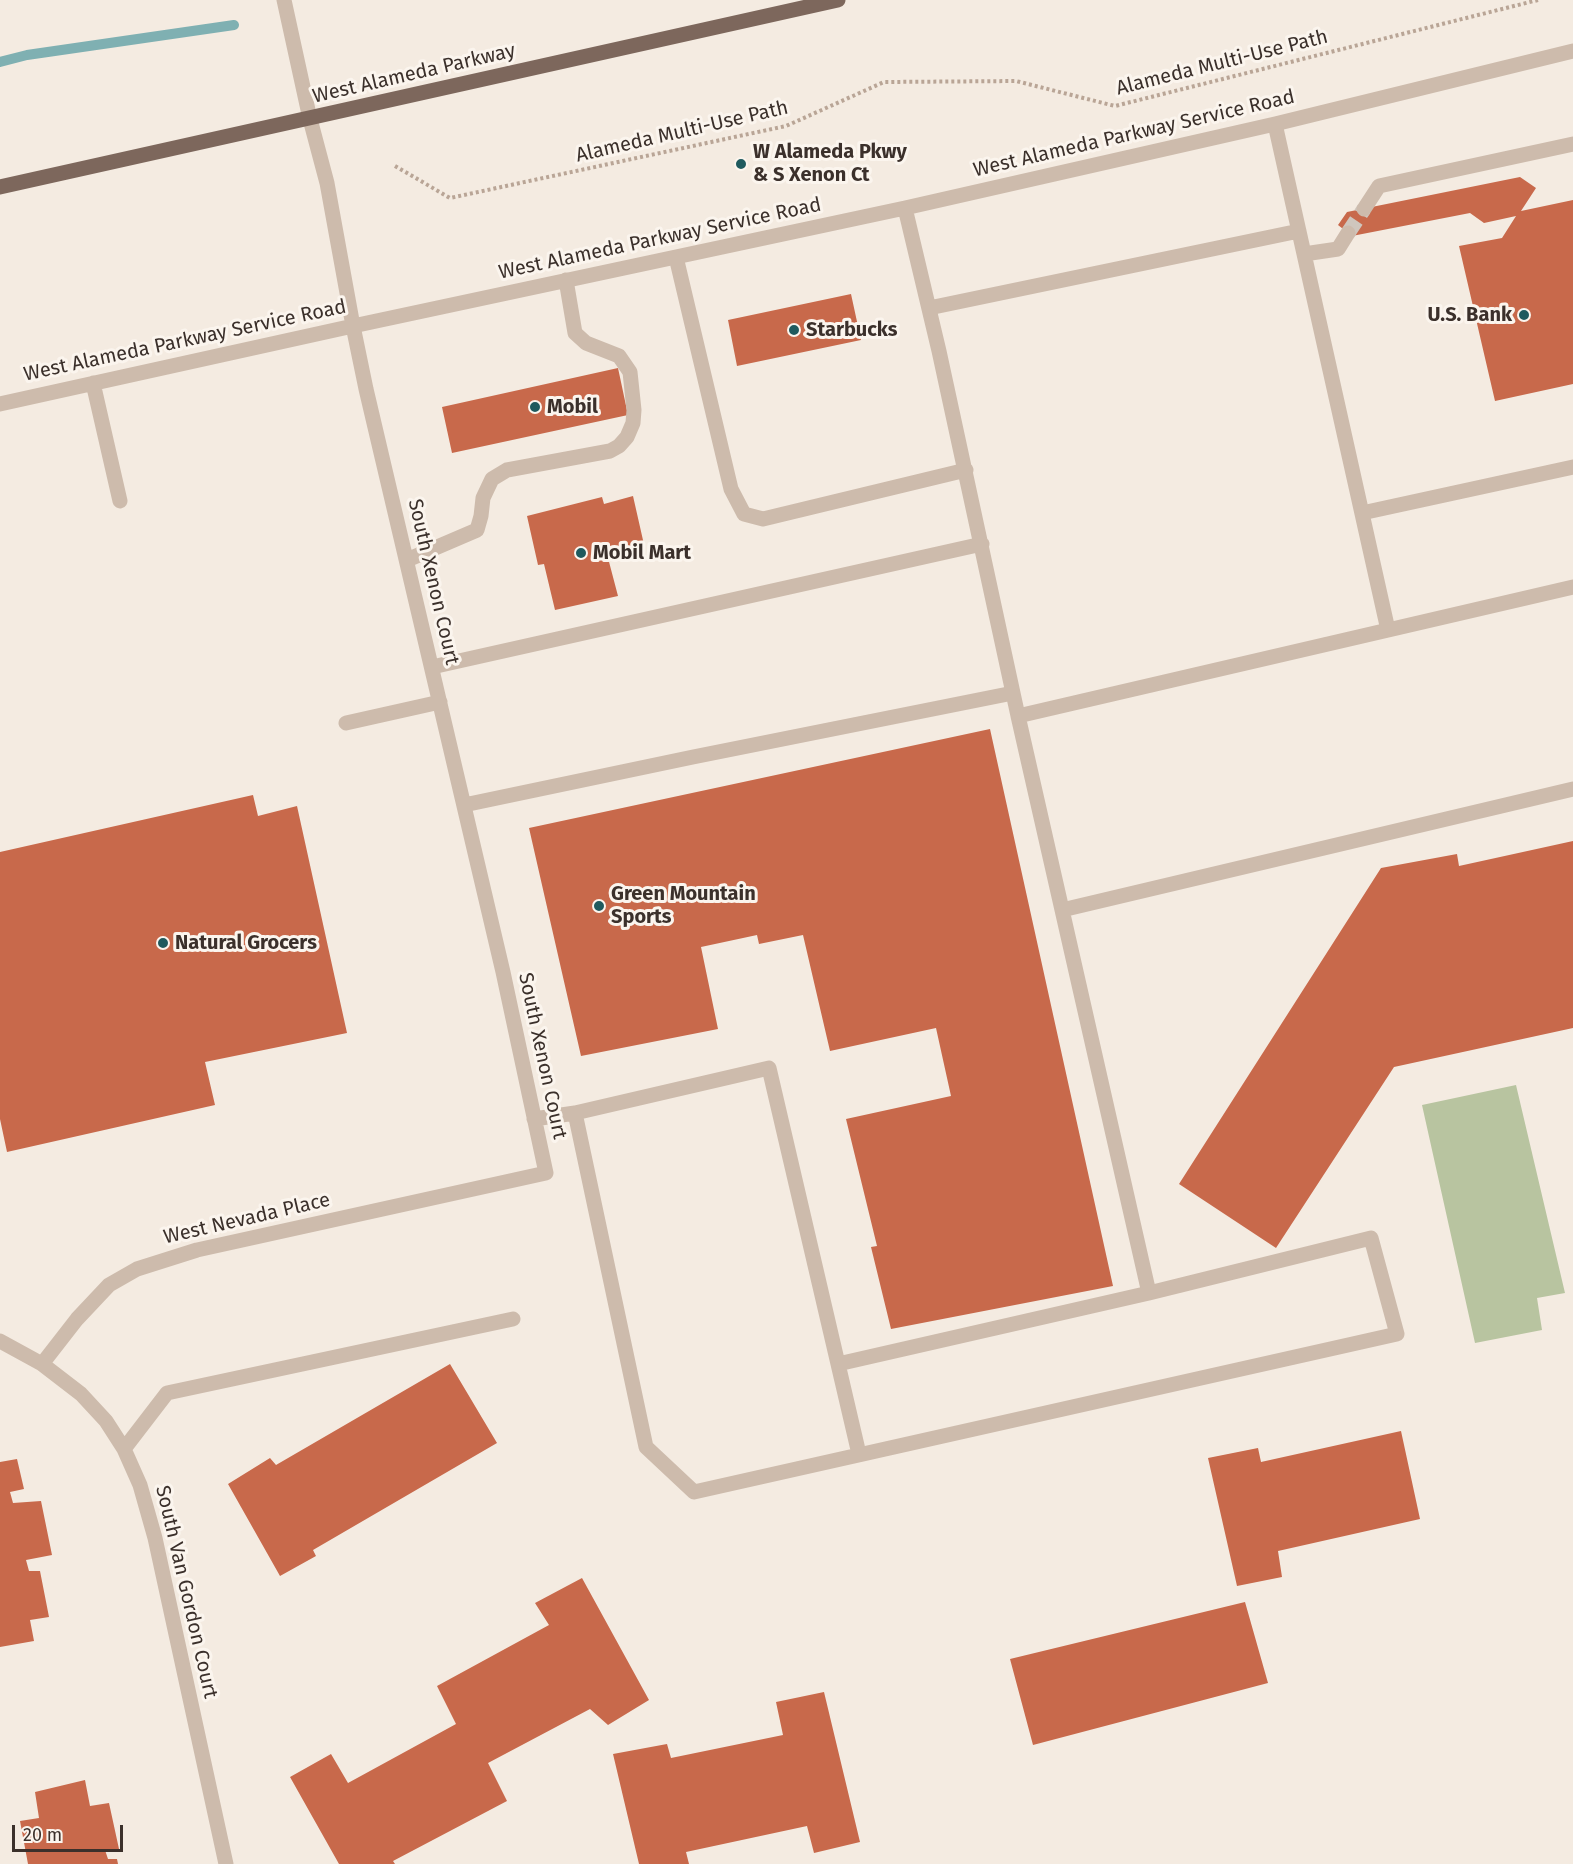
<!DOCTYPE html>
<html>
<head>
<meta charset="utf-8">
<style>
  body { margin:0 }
  #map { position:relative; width:1573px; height:1864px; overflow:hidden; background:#f4ebe1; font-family:"Fira Sans",sans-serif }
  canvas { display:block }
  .scale { position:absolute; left:12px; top:1825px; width:111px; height:27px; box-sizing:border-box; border:3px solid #3b302b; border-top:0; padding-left:8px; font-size:18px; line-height:21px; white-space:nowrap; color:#3b302b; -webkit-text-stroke:4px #fbf5ee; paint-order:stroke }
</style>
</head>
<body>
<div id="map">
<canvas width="1573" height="1864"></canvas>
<div class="scale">20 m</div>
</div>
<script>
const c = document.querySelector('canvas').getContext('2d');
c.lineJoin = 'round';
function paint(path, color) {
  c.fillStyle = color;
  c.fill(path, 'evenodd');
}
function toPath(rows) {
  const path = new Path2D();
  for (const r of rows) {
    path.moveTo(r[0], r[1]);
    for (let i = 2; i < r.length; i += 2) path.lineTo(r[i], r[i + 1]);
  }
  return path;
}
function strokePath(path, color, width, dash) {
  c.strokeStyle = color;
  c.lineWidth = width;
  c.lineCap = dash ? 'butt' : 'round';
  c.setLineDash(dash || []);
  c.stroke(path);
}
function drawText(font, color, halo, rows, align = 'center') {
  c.font = font + ' "Fira Sans",sans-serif';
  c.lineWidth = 6;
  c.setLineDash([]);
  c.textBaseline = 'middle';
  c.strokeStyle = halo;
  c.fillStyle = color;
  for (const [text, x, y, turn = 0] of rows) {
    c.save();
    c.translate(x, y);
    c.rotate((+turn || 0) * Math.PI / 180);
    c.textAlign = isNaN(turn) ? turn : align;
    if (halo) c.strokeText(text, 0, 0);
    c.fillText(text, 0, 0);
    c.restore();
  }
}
paint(toPath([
  [1516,1085,1565,1293,1537,1298,1542,1330,1475,1343,1422,1105]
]), '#b8c4a0');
strokePath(toPath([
  [0,62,27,55,234,25]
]), '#7fb0b2', 10);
paint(toPath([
  [1520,177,1536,188,1521,211,1573,200,1573,384,1495,401,1459,246,1502,238,1516,216,1484,223,1470,213,1352,236,1338,225,1347,212],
  [851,294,861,340,737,366,728,320],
  [618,368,628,415,452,453,442,407],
  [633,496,645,549,608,558,618,596,555,610,544,564,538,565,527,516,602,497,604,504],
  [990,729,1113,1286,891,1329,871,1247,877,1246,846,1119,951,1096,936,1028,830,1051,803,935,759,944,757,935,701,947,718,1029,581,1056,529,828],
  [253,795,258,816,297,806,347,1033,205,1062,215,1105,7,1152,0,1119,0,852],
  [1573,841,1573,1028,1394,1067,1276,1248,1179,1184,1381,868,1457,854,1459,866],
  [450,1364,497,1443,313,1550,316,1556,280,1576,228,1484,270,1458,276,1465],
  [1401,1431,1420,1519,1278,1551,1282,1577,1237,1586,1208,1458,1258,1448,1261,1462],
  [17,1459,24,1489,10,1492,13,1503,41,1501,52,1555,26,1560,29,1571,40,1571,49,1617,30,1620,34,1641,0,1647,0,1462],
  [582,1578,649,1700,608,1725,590,1709,488,1763,507,1801,393,1861,395,1864,339,1864,290,1777,331,1754,348,1783,456,1724,437,1686,549,1625,535,1603],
  [1245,1602,1268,1683,1033,1745,1010,1659],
  [824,1692,860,1842,814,1853,807,1826,686,1852,689,1864,639,1864,613,1754,667,1744,671,1758,783,1735,776,1702],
  [85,1780,90,1806,109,1803,119,1849,105,1850,108,1859,117,1859,118,1864,28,1864,20,1821,39,1818,35,1792]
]), '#c8694b');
strokePath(toPath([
  [1348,233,1364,209]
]), '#cfc6bd', 15, [15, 8]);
strokePath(toPath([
  [395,166,450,198,786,126,884,82,1016,81,1115,106,1538,0]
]), '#b9a596', 4, [3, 3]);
strokePath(toPath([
  [1275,124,1388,630],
  [1364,209,1379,186,1573,144],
  [1304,254,1338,249,1348,233],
  [676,257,731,489,744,514,763,519,966,470],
  [929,308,1299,231],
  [93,383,120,501],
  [0,404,353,326,905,208,1275,124,1573,51],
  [1362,513,1573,467],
  [407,560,477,530,481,516,483,498,492,479,507,470,610,451,619,446,627,437,633,423,634,410,630,372,619,356,586,343,575,333,566,280],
  [432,667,982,544],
  [1013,693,1018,716,1573,587],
  [346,723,440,702],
  [464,805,693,757,1013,693,939,351,905,208],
  [1062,910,1573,789],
  [575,1113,769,1068,859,1454],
  [534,1119,575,1113,646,1447,694,1492,1397,1334,1371,1238,1149,1293,1018,716],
  [0,1341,42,1364,81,1394,106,1421,124,1449,140,1485,155,1538,226,1864],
  [42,1364,77,1319,109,1285,137,1269,197,1250,546,1173,503,972,366,389,353,326,327,183,310,119,284,0],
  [838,1364,1149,1293],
  [124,1449,167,1393,513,1319]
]), '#cdbbac', 15);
strokePath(toPath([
  [0,187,838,0]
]), '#7d675c', 15);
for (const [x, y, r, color] of [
  [741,164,6,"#1f5a5e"],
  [1524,315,6,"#1f5a5e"],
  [794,330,6,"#1f5a5e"],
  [535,407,6,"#1f5a5e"],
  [581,553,6,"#1f5a5e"],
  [599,906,6,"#1f5a5e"],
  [163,943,6,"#1f5a5e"]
]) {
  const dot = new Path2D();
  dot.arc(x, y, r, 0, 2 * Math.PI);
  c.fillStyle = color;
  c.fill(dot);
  strokePath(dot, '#fbf5ee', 2);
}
drawText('20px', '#3b302b', '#fbf5ee', [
  ["Alameda Multi-Use Path",1222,63,-14],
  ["West Alameda Parkway",414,74,-13],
  ["Alameda Multi-Use Path",682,132,-13],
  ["West Alameda Parkway Service Road",1134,134,-13],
  ["West Alameda Parkway Service Road",660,239,-12],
  ["West Alameda Parkway Service Road",185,341,-12],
  ["South Xenon Court",433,582,77],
  ["South Xenon Court",542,1056,78],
  ["West Nevada Place",247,1219,-13],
  ["South Van Gordon Court",186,1592,77]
]);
drawText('bold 20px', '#3b302b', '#fbf5ee', [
  ["W Alameda Pkwy",753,152],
  ["& S Xenon Ct",753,175],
  ["U.S. Bank",1512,315,"right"],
  ["Starbucks",806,330],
  ["Mobil",547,407],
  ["Mobil Mart",593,553],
  ["Green Mountain",611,894],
  ["Sports",611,917],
  ["Natural Grocers",175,943]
], 'left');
</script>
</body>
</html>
